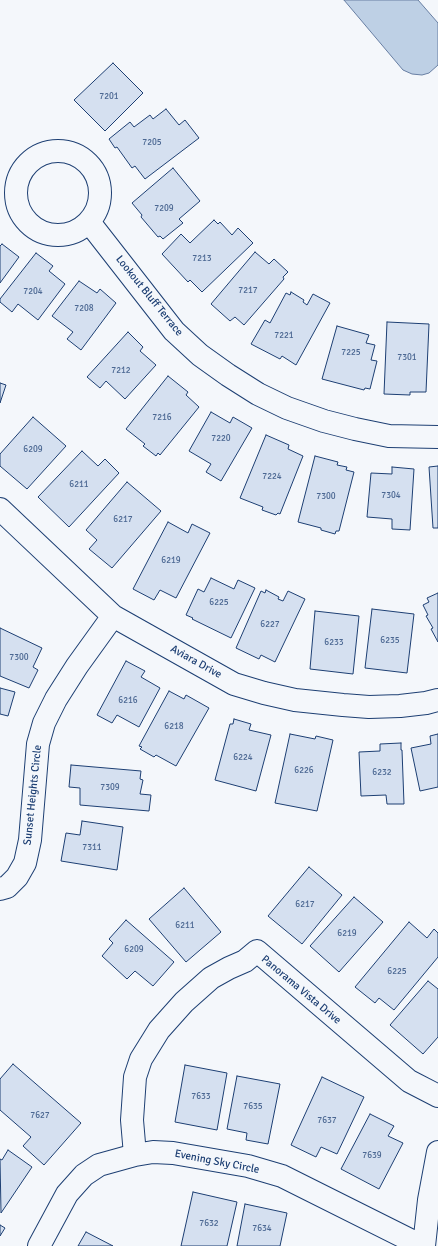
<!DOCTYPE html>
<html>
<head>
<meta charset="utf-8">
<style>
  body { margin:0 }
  canvas { display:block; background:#f4f7fb }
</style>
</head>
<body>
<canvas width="438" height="1246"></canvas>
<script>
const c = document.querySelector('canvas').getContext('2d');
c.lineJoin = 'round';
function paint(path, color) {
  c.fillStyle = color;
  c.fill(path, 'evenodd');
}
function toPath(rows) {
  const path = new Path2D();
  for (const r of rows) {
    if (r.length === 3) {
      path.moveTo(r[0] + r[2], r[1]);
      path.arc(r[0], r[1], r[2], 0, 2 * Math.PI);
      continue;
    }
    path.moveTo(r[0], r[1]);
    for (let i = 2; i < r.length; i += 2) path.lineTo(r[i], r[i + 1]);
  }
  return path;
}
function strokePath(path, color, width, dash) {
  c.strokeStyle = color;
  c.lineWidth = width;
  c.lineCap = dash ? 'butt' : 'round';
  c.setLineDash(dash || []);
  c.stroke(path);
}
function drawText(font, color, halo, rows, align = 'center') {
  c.font = font + ' Signika,sans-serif';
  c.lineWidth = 3;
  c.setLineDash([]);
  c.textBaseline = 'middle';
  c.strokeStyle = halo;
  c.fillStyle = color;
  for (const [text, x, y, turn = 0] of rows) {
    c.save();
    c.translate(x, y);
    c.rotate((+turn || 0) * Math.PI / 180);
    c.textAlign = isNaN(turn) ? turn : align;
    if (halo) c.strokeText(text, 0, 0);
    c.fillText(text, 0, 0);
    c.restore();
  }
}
const water = toPath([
  [344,0,418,0,438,23,438,65,429,73,422,75,412,74,403,70,344,0]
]);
paint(water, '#bed0e5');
strokePath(water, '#687fa3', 1);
const building = toPath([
  [113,63,143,93,105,131,74,100,113,63],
  [166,109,179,125,185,120,199,138,145,179,135,166,132,168,117,147,115,148,109,139,130,122,134,127,150,115,153,119,166,109],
  [173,168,200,201,179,219,183,223,163,239,160,236,158,237,141,217,142,215,132,203,173,168],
  [214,220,218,224,220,222,232,235,238,228,253,243,202,292,190,280,188,282,162,254,181,234,190,243,214,220],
  [2,244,19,257,0,283,0,246,2,244],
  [255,252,269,264,274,259,288,272,283,277,284,279,244,325,235,317,230,321,211,304,255,252],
  [36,253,53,266,49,271,65,284,38,320,18,304,12,312,0,302,0,299,36,253],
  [79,281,97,293,100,289,116,303,81,350,67,339,73,332,52,316,79,281],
  [291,292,304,300,303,302,307,305,313,294,330,303,296,365,282,356,280,359,251,344,265,320,270,323,286,293,290,295,291,292],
  [387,322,429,324,426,392,410,392,410,395,384,394,387,322],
  [337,326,369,335,366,343,375,345,371,360,377,361,370,389,365,388,364,390,322,379,337,326],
  [128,332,143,347,140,351,156,365,125,399,106,381,100,388,87,377,128,332],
  [168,376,188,392,186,395,199,407,160,455,158,453,156,456,143,446,145,444,126,429,168,376],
  [0,383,6,385,0,403,0,383],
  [211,412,230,423,233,417,252,428,221,481,206,472,211,464,189,451,211,412],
  [33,417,66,446,27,489,0,466,0,454,33,417],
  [266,435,289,445,288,449,303,456,280,514,278,513,276,515,262,510,263,507,240,498,266,435],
  [82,451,98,466,105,459,119,473,69,527,38,497,82,451],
  [315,456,338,462,337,465,347,467,346,470,354,472,339,531,336,531,335,534,321,530,321,528,298,522,315,456],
  [438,466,438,528,433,528,429,467,438,466],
  [392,467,414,469,410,530,392,529,392,519,367,517,371,473,392,474,392,467],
  [127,482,161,511,112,568,89,549,97,540,86,530,127,482],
  [168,522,188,533,192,524,210,533,176,598,160,590,154,600,133,589,168,522],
  [211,578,234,589,238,580,255,588,231,638,192,619,193,618,186,615,198,589,204,592,211,578],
  [266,590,279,597,278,599,283,601,288,591,305,599,275,662,261,655,259,659,236,648,261,591,265,593,266,590],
  [438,593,438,642,431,629,433,628,426,616,428,615,423,605,429,602,427,598,438,593],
  [372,609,414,614,407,673,365,668,372,609],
  [315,611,359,616,353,674,310,669,315,611],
  [0,628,42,648,33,667,38,670,29,688,0,676,0,628],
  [126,661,145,671,141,677,160,688,139,727,117,715,112,723,97,715,126,661],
  [0,688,15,692,8,716,0,714,0,688],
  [169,691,184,699,186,695,209,708,176,766,156,755,154,757,140,749,142,747,139,746,169,691],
  [234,719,251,724,249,730,271,735,256,791,215,780,230,724,233,724,234,719],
  [290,734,315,739,316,736,333,740,317,811,275,803,290,734],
  [438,734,438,787,420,791,411,748,431,744,430,736,438,734],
  [401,743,401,750,402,750,404,804,387,804,386,795,361,796,359,752,380,751,380,744,401,743],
  [71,765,141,771,140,779,143,780,140,794,151,795,149,811,80,805,80,788,69,787,71,765],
  [82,821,123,827,117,870,61,861,66,833,80,835,82,821],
  [309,867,342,895,302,944,268,916,309,867],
  [184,888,221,932,186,962,149,919,184,888],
  [354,897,383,922,339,972,310,946,354,897],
  [126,920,174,962,153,986,135,971,127,979,102,956,113,943,109,939,126,920],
  [409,922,427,938,434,929,438,933,438,957,394,1010,379,998,375,1003,355,987,409,922],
  [428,981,438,989,438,1037,423,1054,390,1025,428,981],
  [13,1064,81,1123,44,1165,23,1146,31,1137,0,1110,0,1079,13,1064],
  [185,1065,227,1073,217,1130,175,1122,185,1065],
  [237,1076,280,1084,268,1144,246,1140,247,1133,227,1129,237,1076],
  [322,1077,364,1097,337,1154,321,1147,316,1157,291,1145,322,1077],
  [370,1114,394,1126,388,1136,403,1143,379,1189,341,1169,370,1114],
  [8,1150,32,1167,1,1213,0,1159,2,1160,8,1150],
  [193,1192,237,1202,227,1246,181,1246,193,1192],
  [245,1204,287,1213,280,1246,237,1246,245,1204],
  [0,1225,5,1228,0,1236,0,1225],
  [86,1232,113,1246,78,1246,86,1232]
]);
paint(building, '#d5e0f0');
strokePath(building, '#1d3f73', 1);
const street = toPath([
  [58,193,42],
  [89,222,174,331,200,355,228,375,258,394,287,408,324,421,355,429,389,436,438,437],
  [0,509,113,616,234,684,264,693,295,700,343,705,369,707,400,706,426,703,438,700],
  [0,889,7,887,17,877,25,863,30,840,38,744,44,723,56,699,77,666,113,616],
  [135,1155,132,1120,135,1077,141,1059,159,1030,184,1002,211,978,229,968,245,961,257,951,409,1081,438,1096],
  [39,1246,67,1194,84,1175,99,1165,135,1155,153,1152,173,1153,248,1166,282,1176,422,1246],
  [424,1246,429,1200,438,1152]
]);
strokePath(street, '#1d3f73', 24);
strokePath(street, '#f4f7fb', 22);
drawText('9px', '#4b6792', null, [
  ["7201",109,97],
  ["7205",152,143],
  ["7209",164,209],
  ["7213",202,259],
  ["7217",248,291],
  ["7204",33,292],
  ["7208",84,309],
  ["7221",284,336],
  ["7225",351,353],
  ["7301",407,358],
  ["7212",121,371],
  ["7216",162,418],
  ["7220",221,439],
  ["6209",33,450],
  ["7224",272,477],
  ["6211",79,485],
  ["7304",391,496],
  ["7300",326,497],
  ["6217",123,520],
  ["6219",171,561],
  ["6225",219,603],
  ["6227",270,625],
  ["6235",390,641],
  ["6233",334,643],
  ["7300",19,658],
  ["6216",128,701],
  ["6218",174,727],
  ["6224",243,758],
  ["6226",304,771],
  ["6232",382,773],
  ["7309",110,788],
  ["7311",92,848],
  ["6217",305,905],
  ["6211",185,926],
  ["6219",347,934],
  ["6209",134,950],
  ["6225",397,972],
  ["7633",201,1097],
  ["7635",253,1107],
  ["7627",40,1116],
  ["7637",327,1121],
  ["7639",372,1156],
  ["7632",209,1224],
  ["7634",262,1229]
]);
drawText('11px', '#1d3f73', '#f4f7fb', [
  ["Lookout Bluff Terrace",149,296,51],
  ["Aviara Drive",196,662,29],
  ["Sunset Heights Circle",33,795,-84],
  ["Panorama Vista Drive",301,990,40],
  ["Evening Sky Circle",217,1162,11]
]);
</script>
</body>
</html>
